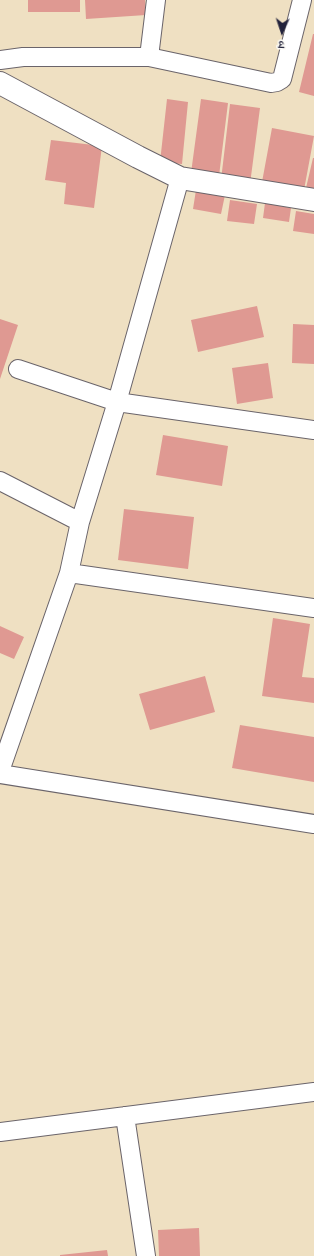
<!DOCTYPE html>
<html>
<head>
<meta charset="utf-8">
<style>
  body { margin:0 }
  #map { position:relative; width:314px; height:1256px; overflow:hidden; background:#efe0c2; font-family:"IM FELL English","Noto Serif Devanagari",serif }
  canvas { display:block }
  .north { position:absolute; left:262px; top:12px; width:40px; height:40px; -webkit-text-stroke:3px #fdfcf7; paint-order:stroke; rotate:183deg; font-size:11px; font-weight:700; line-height:16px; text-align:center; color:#22223b }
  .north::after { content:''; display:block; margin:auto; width:14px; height:18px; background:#22223b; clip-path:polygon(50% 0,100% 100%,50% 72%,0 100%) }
</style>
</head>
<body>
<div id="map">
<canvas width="314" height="1256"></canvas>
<div class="north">उ</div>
</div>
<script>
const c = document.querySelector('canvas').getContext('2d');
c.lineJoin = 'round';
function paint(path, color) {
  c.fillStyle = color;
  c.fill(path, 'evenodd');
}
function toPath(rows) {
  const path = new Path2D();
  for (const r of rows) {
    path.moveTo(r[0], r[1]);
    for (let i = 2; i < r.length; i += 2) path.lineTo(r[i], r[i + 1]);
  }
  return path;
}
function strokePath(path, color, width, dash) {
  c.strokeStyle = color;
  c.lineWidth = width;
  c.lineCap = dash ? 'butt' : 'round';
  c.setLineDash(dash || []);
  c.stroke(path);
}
paint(toPath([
  [28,0,80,0,80,12,28,12],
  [85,0,145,0,146,15,86,19],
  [313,34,314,34,314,96,299,92],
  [167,99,188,102,182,164,160,162],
  [201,99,228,103,219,176,191,173],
  [230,104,260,108,250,184,221,180],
  [272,128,314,136,304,190,262,182],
  [51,140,102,146,94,208,64,204,66,183,45,180],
  [313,158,314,158,314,190,306,188],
  [196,190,225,195,221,214,193,209],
  [230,200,257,204,254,224,227,221],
  [265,203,291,208,289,222,263,218],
  [296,211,314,214,314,234,293,231],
  [257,306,264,337,198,352,191,320],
  [0,319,18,325,0,379],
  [293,324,314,325,314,364,292,363],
  [268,363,273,398,237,404,232,368],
  [163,435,228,446,222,486,156,475],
  [124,509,194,517,188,569,118,560],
  [273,618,310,624,302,677,314,678,314,703,262,696],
  [0,626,24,637,14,659,0,653],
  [205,676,215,712,150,730,139,694],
  [240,725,314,737,314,782,232,768],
  [199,1228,200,1256,159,1256,158,1230],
  [107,1250,108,1256,60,1256,60,1255]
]), '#df9992');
const minor = toPath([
  [149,57,156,0],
  [0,60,23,57,149,57,271,83,277,82,282,79,302,0],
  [18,369,117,402,314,430],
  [0,481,80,522],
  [69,573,314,608],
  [0,771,69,573,80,522,117,402,180,178],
  [0,774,314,824],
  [125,1116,146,1256],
  [0,1132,314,1092]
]);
const tertiary = toPath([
  [0,83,138,157,180,178,314,200]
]);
strokePath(minor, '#6a646a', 20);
strokePath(tertiary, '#6a646a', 24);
strokePath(minor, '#fff', 18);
strokePath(tertiary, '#fff', 22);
</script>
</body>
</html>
